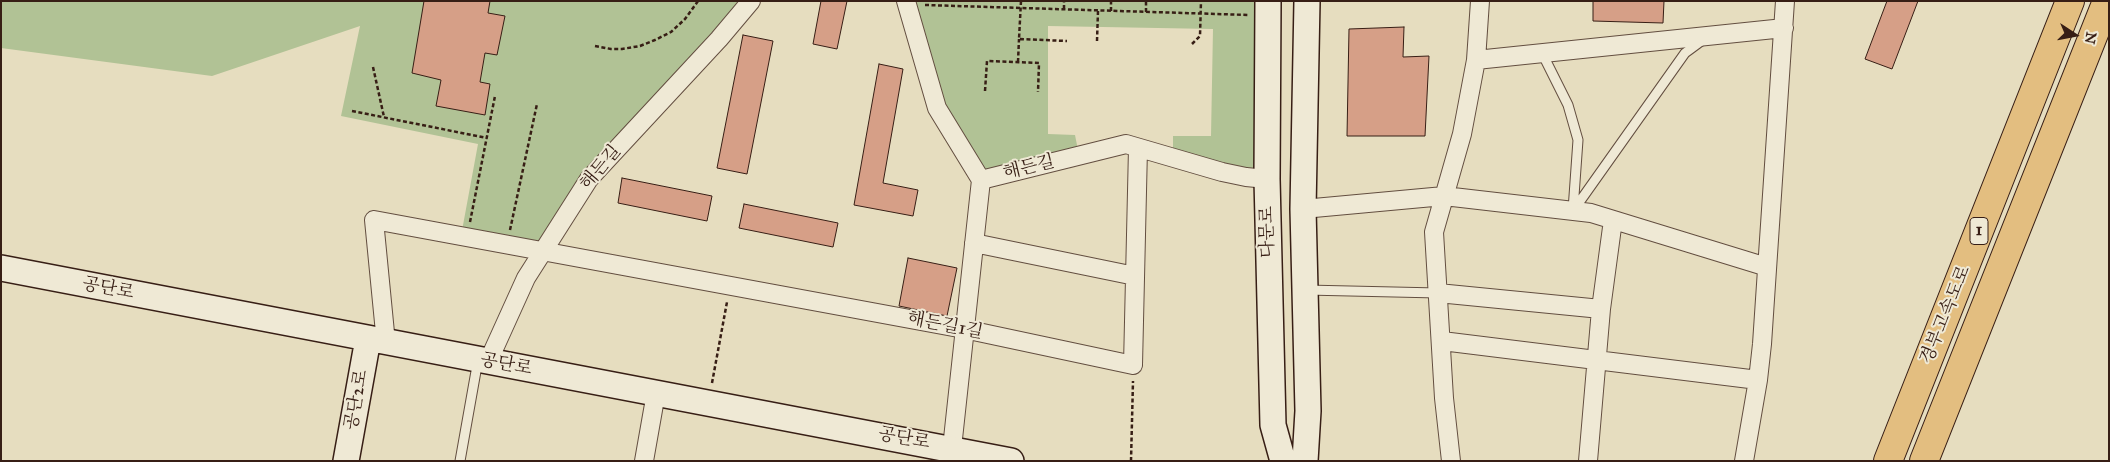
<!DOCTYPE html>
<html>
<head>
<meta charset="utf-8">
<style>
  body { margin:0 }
  #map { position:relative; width:2110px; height:462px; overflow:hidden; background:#e6ddbf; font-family:"IM FELL Great Primer",serif }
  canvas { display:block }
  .frame { position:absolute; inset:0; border:2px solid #371e15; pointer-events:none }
  .north { position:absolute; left:2050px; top:10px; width:50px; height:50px; -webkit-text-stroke:4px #efe9d5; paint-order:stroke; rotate:101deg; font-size:14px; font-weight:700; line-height:20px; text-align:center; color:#371e15 }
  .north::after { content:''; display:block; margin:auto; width:18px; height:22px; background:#371e15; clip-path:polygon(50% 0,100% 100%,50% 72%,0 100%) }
</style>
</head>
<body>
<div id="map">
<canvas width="2110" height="462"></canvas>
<div class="frame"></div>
<div class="north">N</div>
</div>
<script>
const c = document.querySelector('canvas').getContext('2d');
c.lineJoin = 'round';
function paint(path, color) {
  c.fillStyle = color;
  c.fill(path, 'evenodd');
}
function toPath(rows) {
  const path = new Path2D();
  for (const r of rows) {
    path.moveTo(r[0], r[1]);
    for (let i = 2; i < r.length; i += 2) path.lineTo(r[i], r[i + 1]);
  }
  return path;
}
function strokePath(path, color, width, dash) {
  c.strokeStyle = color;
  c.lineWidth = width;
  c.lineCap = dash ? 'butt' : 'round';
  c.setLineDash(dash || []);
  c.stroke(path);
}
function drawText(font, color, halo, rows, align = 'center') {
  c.font = font + ' "IM FELL Great Primer","Noto Serif KR",serif';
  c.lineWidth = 4;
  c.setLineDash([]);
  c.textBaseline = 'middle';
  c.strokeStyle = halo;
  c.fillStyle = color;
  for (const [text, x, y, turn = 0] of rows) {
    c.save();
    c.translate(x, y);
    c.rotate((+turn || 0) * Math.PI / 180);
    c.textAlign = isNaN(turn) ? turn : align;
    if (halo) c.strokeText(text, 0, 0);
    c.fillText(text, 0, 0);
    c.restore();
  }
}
paint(toPath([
  [1,1,751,1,589,179,543,251,461,236,478,144,341,116,360,26,212,76,1,48],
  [906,1,1268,1,1267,179,1173,158,1173,136,1211,136,1213,29,1048,26,1048,134,1075,135,1079,155,981,180,937,108]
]), '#b1c295');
const building = toPath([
  [424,1,490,1,488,13,505,16,497,55,485,53,480,82,490,84,485,115,436,106,441,80,412,73,424,1],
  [821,1,847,1,837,49,813,44,821,1],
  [1593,1,1664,1,1663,23,1593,21,1593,1],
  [1887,1,1918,1,1892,69,1865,59,1887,1],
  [1404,27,1403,57,1429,56,1425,136,1347,136,1349,29,1404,27],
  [743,35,773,41,747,174,717,168,743,35],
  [879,64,903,69,883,183,918,190,913,216,854,205,879,64],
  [622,178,712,196,707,221,618,203,622,178],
  [744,204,838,223,833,247,739,228,744,204],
  [908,258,957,268,947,316,899,306,908,258]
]);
paint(building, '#d69f87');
strokePath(building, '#371e15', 1);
const lane = toPath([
  [1542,53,1568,105,1578,140,1573,210],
  [1573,211,1685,53,1704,39],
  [1306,290,1438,293],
  [460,461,478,360]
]);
const street = toPath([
  [906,1,937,108,981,180],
  [1476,60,1784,28],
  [981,180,1126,144,1222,172,1246,177,1267,179],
  [1303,209,1444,196,1591,213,1767,267],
  [974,243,1135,276],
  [1438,293,1601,309],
  [1442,341,1758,380],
  [386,343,374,220,964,329,1133,365,1138,148],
  [488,362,526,278,589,179,719,39,751,1],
  [952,448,981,180],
  [644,461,656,393],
  [1451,461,1444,398,1434,232,1462,134,1476,60,1480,1],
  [1588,461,1601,309,1613,220],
  [1744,461,1758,380,1762,344,1785,1]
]);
const secondary = toPath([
  [1268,1,1267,179,1273,425,1283,461],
  [1,268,1011,461],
  [346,461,368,339],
  [1305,461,1308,411,1303,209,1307,1]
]);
const highway = toPath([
  [1888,461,2070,1],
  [1924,461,2107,1]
]);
strokePath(lane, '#634e40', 11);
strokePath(street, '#634e40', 20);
strokePath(secondary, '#371e15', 28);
strokePath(highway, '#371e15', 30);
strokePath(toPath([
  [1021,1,1019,39,1067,41],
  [925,5,1249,15],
  [1064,9,1064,1],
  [1111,11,1111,1],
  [1146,12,1146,1],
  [1097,41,1098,11],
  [1192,44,1200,36,1201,1],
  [595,46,611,49,622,49,640,46,655,40,671,32,685,19,698,1],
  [1018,62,1019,39],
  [373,67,384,117],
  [985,91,987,61,1039,63,1038,92],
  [352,111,487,138],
  [470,222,495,96],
  [510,230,537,104],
  [712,383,727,302],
  [1131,461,1133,381]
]), '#371e15', 2.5, [4, 2.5]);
strokePath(lane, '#efe9d5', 9);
strokePath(street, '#efe9d5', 18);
strokePath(secondary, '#efe9d5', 25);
strokePath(highway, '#e3be80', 28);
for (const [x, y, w] of [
  [1979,231,18]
]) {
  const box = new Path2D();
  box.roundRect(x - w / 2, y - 13.5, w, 27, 4);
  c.fillStyle = '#efe9d5';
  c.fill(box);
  strokePath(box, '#371e15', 1);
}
drawText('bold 16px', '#371e15', null, [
  ["1",1979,231]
]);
drawText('18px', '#371e15', '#efe9d5', [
  ["해든길",601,168,-50],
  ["해든길",1029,168,-14],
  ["다문로",1268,232,-91],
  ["공단로",108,289,11],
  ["경부고속도로",1946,315,-68],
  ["해든길1길",945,326,11],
  ["공단로",506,365,11],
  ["공단2로",357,400,-80],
  ["공단로",904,439,10]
]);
</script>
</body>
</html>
